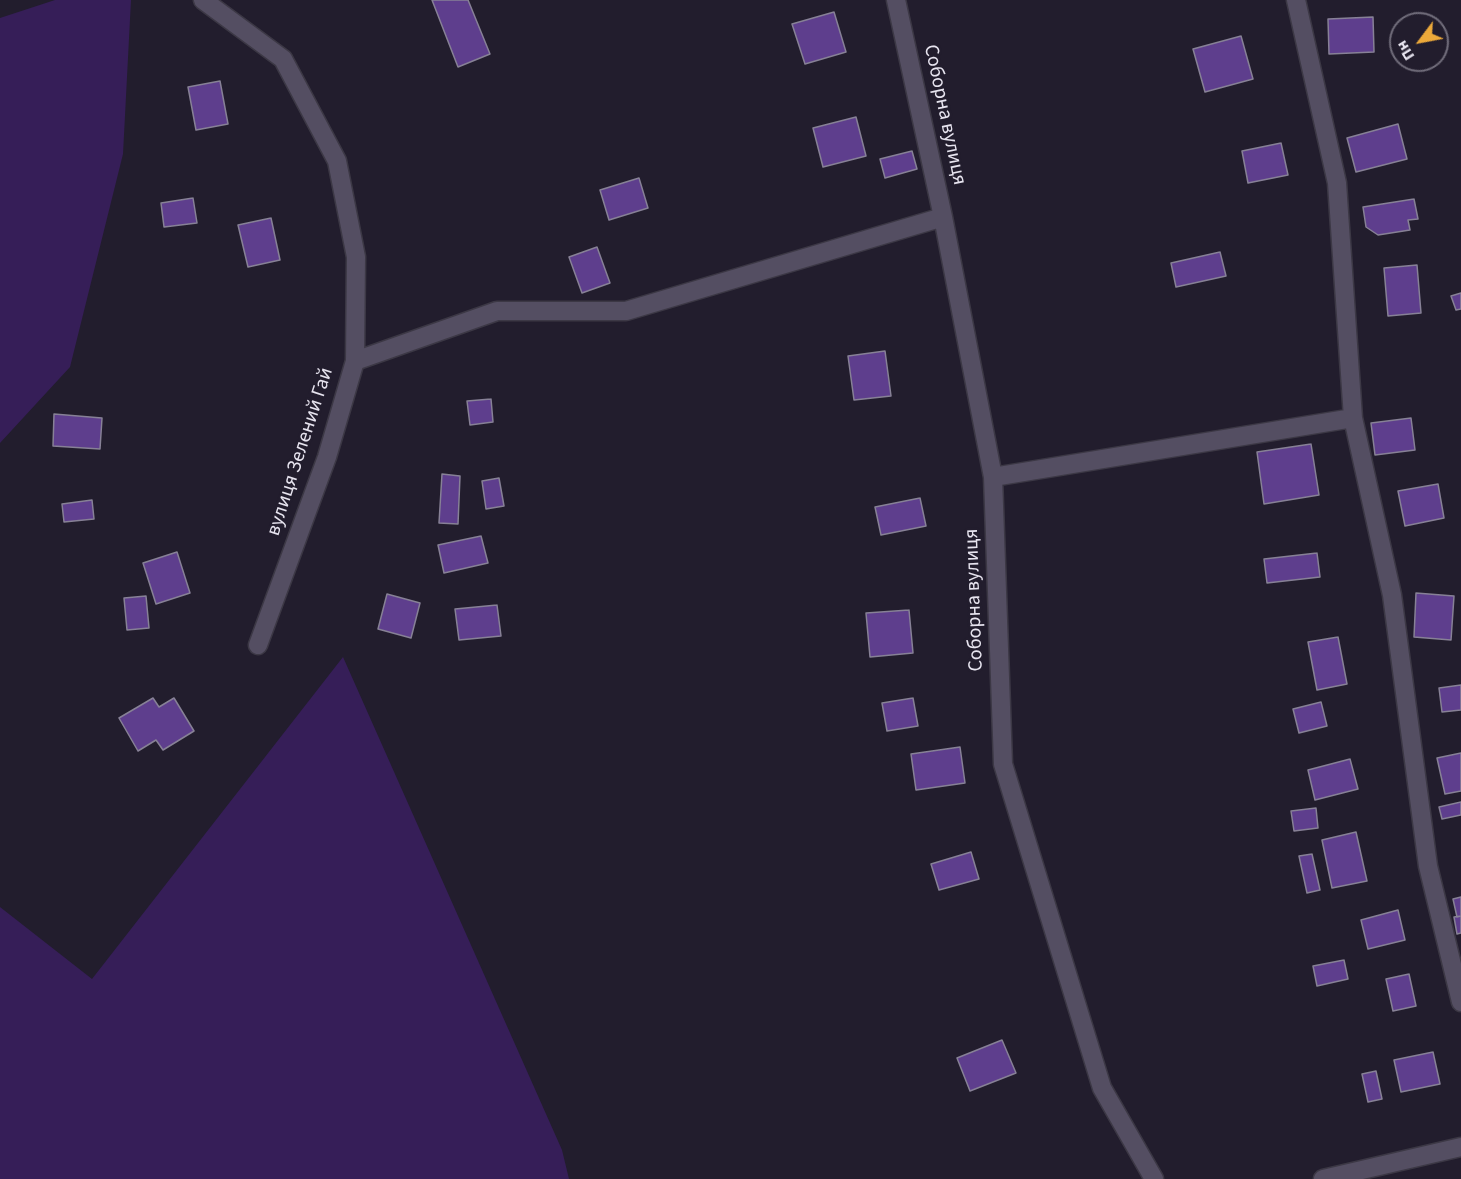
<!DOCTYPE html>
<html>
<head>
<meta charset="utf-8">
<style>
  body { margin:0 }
  #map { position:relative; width:1461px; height:1179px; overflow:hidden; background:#221d2d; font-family:"Source Sans 3",sans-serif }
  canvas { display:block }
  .north { position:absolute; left:1389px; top:12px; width:60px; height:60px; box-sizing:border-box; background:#221d2d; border:2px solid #716d7b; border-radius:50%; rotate:238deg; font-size:16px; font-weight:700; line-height:24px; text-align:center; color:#e7e4ef }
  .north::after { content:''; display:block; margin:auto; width:21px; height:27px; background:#eca93a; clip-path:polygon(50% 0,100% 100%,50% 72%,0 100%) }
</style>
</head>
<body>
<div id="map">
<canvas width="1461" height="1179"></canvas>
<div class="north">Пн</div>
</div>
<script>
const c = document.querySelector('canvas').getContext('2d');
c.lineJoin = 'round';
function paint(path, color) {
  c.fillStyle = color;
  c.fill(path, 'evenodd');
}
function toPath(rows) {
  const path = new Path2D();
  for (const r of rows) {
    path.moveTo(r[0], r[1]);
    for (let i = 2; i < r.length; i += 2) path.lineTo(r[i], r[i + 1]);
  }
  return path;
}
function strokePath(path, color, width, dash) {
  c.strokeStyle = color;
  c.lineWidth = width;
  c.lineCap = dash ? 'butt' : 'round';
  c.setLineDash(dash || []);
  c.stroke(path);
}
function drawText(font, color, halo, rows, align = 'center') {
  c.font = font + ' "Source Sans 3",sans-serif';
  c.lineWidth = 5;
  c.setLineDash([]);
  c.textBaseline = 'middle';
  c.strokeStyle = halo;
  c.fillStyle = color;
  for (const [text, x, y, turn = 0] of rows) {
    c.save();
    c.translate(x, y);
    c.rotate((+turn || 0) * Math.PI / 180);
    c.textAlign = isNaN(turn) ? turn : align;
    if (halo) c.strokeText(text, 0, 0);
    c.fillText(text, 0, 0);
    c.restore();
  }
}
paint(toPath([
  [55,0,131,0,123,154,70,367,0,443,0,18],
  [343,657,562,1150,569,1179,0,1179,0,907,92,979]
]), '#361e58');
const building = toPath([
  [432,0,468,0,490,54,458,67,432,0],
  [834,12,846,52,805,64,792,24,834,12],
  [1373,17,1374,52,1329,54,1328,19,1373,17],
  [1241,36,1253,79,1205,92,1193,49,1241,36],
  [220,81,228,124,196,130,188,87,220,81],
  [856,117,866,156,823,167,813,128,856,117],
  [1398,124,1407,159,1356,172,1347,138,1398,124],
  [1281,143,1288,175,1248,183,1242,151,1281,143],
  [912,151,917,169,885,178,880,159,912,151],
  [639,178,648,208,609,220,600,190,639,178],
  [193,198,197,223,164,227,161,203,193,198],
  [1414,199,1418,219,1408,220,1410,230,1378,235,1366,227,1363,207,1414,199],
  [271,218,280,260,248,267,238,225,271,218],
  [597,247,610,283,582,293,569,257,597,247],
  [1220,252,1226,276,1176,287,1171,263,1220,252],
  [1417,265,1421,313,1388,316,1384,268,1417,265],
  [1461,293,1461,309,1456,310,1451,296,1461,293],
  [885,351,891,396,854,400,848,356,885,351],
  [491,399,493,422,470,425,467,401,491,399],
  [54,414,102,418,100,449,53,446,54,414],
  [1411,418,1415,450,1375,455,1371,423,1411,418],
  [1311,444,1319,495,1264,504,1257,452,1311,444],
  [442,474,460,476,458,524,439,523,442,474],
  [499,478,504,506,486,509,482,481,499,478],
  [1438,484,1444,518,1405,526,1398,491,1438,484],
  [920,498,926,526,881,535,875,507,920,498],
  [92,500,94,519,64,522,62,504,92,500],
  [481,536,488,563,444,573,438,545,481,536],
  [177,552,190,593,156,604,143,563,177,552],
  [1317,553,1320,577,1267,583,1264,559,1317,553],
  [1416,593,1454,596,1451,640,1414,637,1416,593],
  [387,594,420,603,411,638,378,629,387,594],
  [146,596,149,628,127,630,124,598,146,596],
  [497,605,501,636,459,640,455,609,497,605],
  [909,610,913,653,870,657,866,613,909,610],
  [1338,637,1347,684,1317,690,1308,642,1338,637],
  [1461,685,1461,710,1442,712,1439,688,1461,685],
  [153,698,159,707,174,698,194,731,163,750,156,740,138,751,119,718,153,698],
  [913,698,918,726,887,731,882,703,913,698],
  [1321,702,1327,726,1299,733,1293,709,1321,702],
  [960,747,965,783,916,790,911,754,960,747],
  [1461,753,1461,791,1445,794,1437,758,1461,753],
  [1350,759,1358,789,1315,800,1308,770,1350,759],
  [1461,802,1461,815,1442,819,1439,807,1461,802],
  [1316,808,1318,828,1294,831,1291,811,1316,808],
  [1356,832,1367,881,1332,888,1322,840,1356,832],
  [971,852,979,879,939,890,931,864,971,852],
  [1312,854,1320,890,1307,893,1299,856,1312,854],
  [1461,897,1461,916,1457,917,1453,899,1461,897],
  [1398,910,1405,940,1368,949,1361,920,1398,910],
  [1461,916,1461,933,1457,934,1454,917,1461,916],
  [1344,960,1348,979,1317,986,1313,966,1344,960],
  [1409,974,1416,1006,1393,1011,1386,979,1409,974],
  [1002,1040,1016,1073,970,1091,957,1058,1002,1040],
  [1433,1052,1440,1084,1401,1092,1394,1060,1433,1052],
  [1376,1071,1382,1099,1368,1102,1362,1074,1376,1071]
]);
paint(building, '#5e3e8d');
strokePath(building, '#878196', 1.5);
const minor = toPath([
  [203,0,283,59,337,161,356,257,355,361,327,457,258,645],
  [896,0,943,217,993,477,1003,764,1102,1088,1154,1179],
  [1296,0,1337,183,1353,418,1392,595,1428,866,1461,1002],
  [355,361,497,311,626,311,943,217],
  [993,477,1353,418],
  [1323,1179,1461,1147]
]);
strokePath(minor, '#3c3845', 21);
strokePath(minor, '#544e62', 18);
drawText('20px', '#e7e4ef', '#221d2d', [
  ["Соборна вулиця",944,115,78],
  ["вулиця Зелений Гай",301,452,-72],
  ["Соборна вулиця",975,600,-92]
]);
</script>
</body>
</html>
